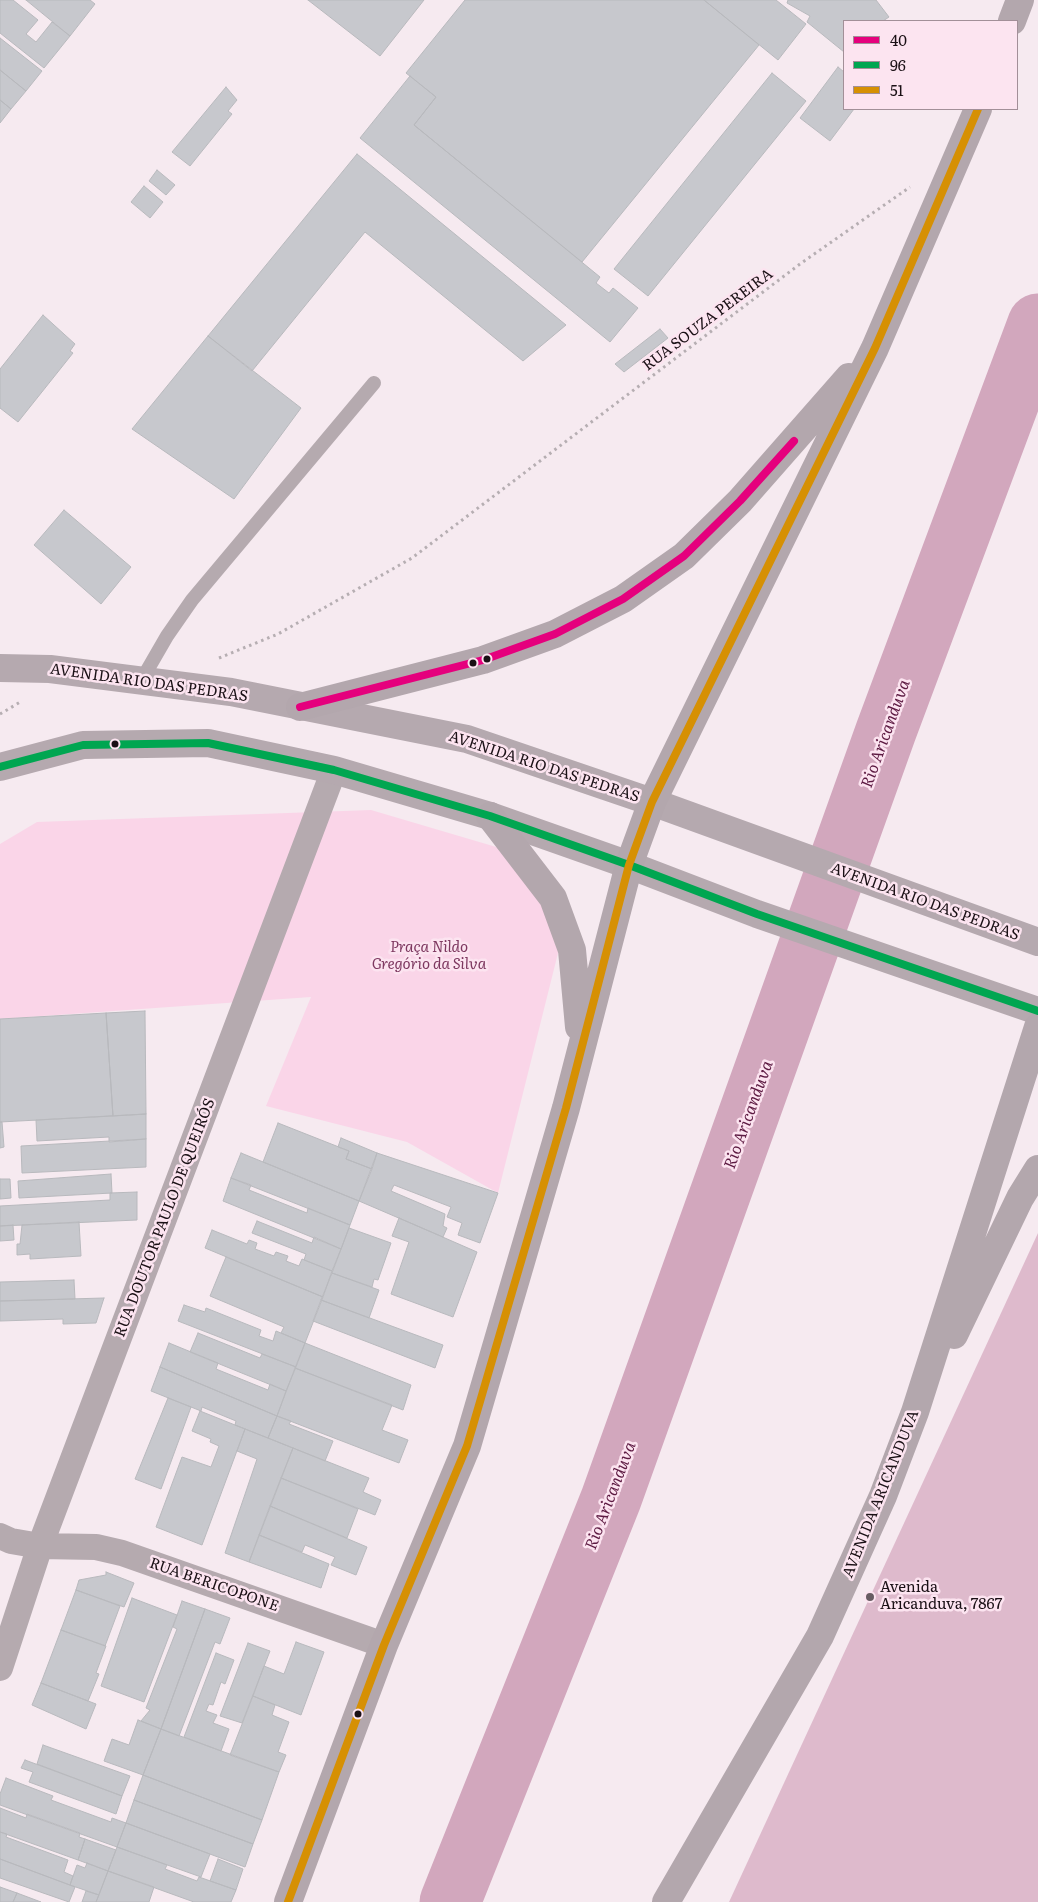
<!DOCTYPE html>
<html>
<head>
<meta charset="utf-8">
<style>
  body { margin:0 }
  #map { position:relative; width:1038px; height:1902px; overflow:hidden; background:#f6eaf0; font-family:Literata,serif }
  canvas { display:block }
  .legend { position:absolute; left:843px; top:20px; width:175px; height:90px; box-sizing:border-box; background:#fce4f0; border:1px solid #a28f98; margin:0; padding:6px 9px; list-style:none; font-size:15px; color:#1a1015 }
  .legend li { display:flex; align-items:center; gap:10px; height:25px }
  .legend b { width:25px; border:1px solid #a28f98 }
</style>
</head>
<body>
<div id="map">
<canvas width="1038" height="1902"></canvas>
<ul class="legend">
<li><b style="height:6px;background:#e5007d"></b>40</li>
<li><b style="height:6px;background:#00a651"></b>96</li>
<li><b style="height:6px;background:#d69003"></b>51</li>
</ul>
</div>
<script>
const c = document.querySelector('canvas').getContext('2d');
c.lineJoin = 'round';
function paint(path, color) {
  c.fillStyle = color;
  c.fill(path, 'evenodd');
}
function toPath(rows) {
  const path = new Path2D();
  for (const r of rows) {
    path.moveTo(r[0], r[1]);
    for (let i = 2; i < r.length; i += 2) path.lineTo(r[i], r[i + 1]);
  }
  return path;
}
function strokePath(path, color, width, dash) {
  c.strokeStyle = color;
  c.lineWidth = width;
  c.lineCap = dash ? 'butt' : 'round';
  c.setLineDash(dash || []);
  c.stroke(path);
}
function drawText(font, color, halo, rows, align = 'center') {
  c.font = font + ' Literata,serif';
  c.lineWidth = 5;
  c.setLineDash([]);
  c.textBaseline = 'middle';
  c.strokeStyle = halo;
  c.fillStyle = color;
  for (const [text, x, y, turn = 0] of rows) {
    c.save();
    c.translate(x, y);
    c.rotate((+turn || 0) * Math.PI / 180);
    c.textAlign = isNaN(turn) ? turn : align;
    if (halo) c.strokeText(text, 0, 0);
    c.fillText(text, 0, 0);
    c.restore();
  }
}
paint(toPath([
  [371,810,503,849,543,898,559,949,498,1193,407,1142,266,1106,311,997,0,1019,0,844,37,822]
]), '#fad5e8');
paint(toPath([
  [1038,1233,1038,1902,729,1902]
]), '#debacc');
strokePath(toPath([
  [450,1902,611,1499,886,731,1038,324]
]), '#d2a7bd', 61);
const building = toPath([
  [0,0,13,0,38,20,26,34,36,42,52,22,70,36,44,68,0,33,0,0],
  [26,0,90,0,95,4,70,36,26,0],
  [308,0,424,0,380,56,308,0],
  [465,0,704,0,759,45,582,262,414,125,436,97,406,73,465,0],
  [704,0,776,0,806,24,778,60,704,0],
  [788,0,876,0,889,17,883,21,844,21,844,52,807,22,810,16,787,3,788,0],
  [0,38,42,71,26,91,0,70,0,38],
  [838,67,844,72,844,109,854,109,830,141,800,118,838,67],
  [0,70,26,91,11,109,0,100,0,70],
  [772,73,806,101,648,296,614,269,772,73],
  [410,76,436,97,414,125,600,277,596,283,609,293,613,288,638,308,610,342,360,138,410,76],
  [226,87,237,100,228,111,232,114,190,166,172,152,226,87],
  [0,100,11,109,0,123,0,100],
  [357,154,566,325,523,361,365,232,252,371,208,336,357,154],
  [157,170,175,185,166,195,149,181,157,170],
  [144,186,163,202,150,218,131,202,144,186],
  [43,315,75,344,70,351,73,353,18,422,0,408,0,369,43,315],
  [660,329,668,338,624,372,615,364,660,329],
  [208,336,301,408,234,499,132,429,208,336],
  [64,510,131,567,101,604,34,545,64,510],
  [145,1011,146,1114,113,1116,106,1013,145,1011],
  [106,1013,113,1116,0,1122,0,1019,106,1013],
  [146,1114,146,1139,109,1142,109,1137,37,1141,36,1120,146,1114],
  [0,1122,2,1122,4,1147,0,1148,0,1122],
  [278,1123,349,1151,346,1159,372,1169,359,1201,263,1162,278,1123],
  [341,1138,377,1153,372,1169,346,1159,349,1151,338,1147,341,1138],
  [146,1139,146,1167,22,1173,21,1146,146,1139],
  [241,1153,359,1201,350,1225,231,1178,241,1153],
  [377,1153,498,1193,480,1243,458,1235,462,1223,447,1217,451,1207,394,1185,391,1191,445,1214,443,1226,447,1228,443,1237,359,1201,377,1153],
  [111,1174,112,1193,19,1198,18,1181,111,1174],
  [231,1178,251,1185,249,1190,307,1213,308,1208,350,1225,341,1249,223,1201,231,1178],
  [0,1179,10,1179,11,1198,0,1199,0,1179],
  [137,1192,137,1220,0,1226,0,1206,110,1200,110,1193,137,1192],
  [399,1218,477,1252,453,1317,391,1294,409,1242,392,1236,399,1218],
  [257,1221,312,1243,314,1237,341,1249,332,1271,304,1260,306,1254,252,1233,257,1221],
  [79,1222,81,1256,30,1259,30,1254,17,1255,17,1244,20,1244,22,1225,79,1222],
  [13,1225,14,1240,0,1241,0,1226,13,1225],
  [349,1228,391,1243,378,1280,374,1279,372,1287,332,1273,349,1228],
  [212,1230,247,1244,249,1240,257,1243,255,1249,274,1256,276,1252,288,1256,286,1261,299,1266,302,1259,332,1271,323,1297,205,1248,212,1230],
  [226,1257,323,1297,305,1343,281,1333,284,1327,210,1296,226,1257],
  [332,1273,379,1290,369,1318,321,1300,332,1273],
  [74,1280,75,1299,0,1301,0,1282,74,1280],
  [104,1298,96,1323,63,1324,63,1319,0,1321,0,1301,104,1298],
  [321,1300,443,1345,435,1368,313,1321,321,1300],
  [184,1305,205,1312,206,1308,261,1330,259,1336,273,1341,276,1331,305,1343,296,1367,178,1321,184,1305],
  [198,1333,260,1358,262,1354,296,1367,286,1391,190,1352,198,1333],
  [169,1343,218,1363,216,1369,268,1390,270,1384,286,1391,277,1416,160,1367,169,1343],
  [305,1343,411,1385,403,1410,295,1368,305,1343],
  [160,1367,277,1416,268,1438,235,1425,236,1421,202,1407,201,1411,151,1391,160,1367],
  [295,1368,392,1405,382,1430,408,1440,399,1463,277,1416,295,1368],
  [168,1398,191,1407,161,1489,135,1479,168,1398],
  [200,1411,245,1429,202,1545,156,1527,182,1457,211,1467,219,1446,210,1442,211,1439,192,1431,200,1411],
  [277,1416,291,1421,289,1424,333,1441,325,1461,268,1438,277,1416],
  [245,1429,293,1448,249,1562,225,1553,257,1459,237,1451,245,1429],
  [293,1448,369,1478,363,1492,381,1500,375,1515,281,1478,293,1448],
  [281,1478,358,1509,347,1538,270,1506,281,1478],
  [270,1506,367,1547,356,1575,331,1565,335,1557,305,1545,302,1552,259,1535,270,1506],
  [259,1535,329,1564,321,1588,249,1562,259,1535],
  [106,1572,134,1583,124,1607,76,1590,79,1580,106,1575,106,1572],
  [76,1590,120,1606,105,1646,61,1630,76,1590],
  [132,1598,177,1615,144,1702,101,1686,132,1598],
  [182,1601,205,1609,161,1729,141,1721,150,1710,146,1708,177,1629,173,1627,182,1601],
  [205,1609,230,1618,220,1644,215,1642,179,1736,161,1729,205,1609],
  [61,1630,106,1646,96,1673,99,1674,88,1701,41,1683,61,1630],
  [296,1642,324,1652,301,1715,253,1696,264,1666,284,1674,296,1642],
  [248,1643,270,1651,242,1723,220,1716,248,1643],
  [216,1653,234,1660,225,1684,221,1682,213,1705,209,1704,206,1711,217,1715,213,1723,229,1729,221,1751,184,1737,216,1653],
  [41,1683,96,1704,86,1729,32,1705,41,1683],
  [253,1696,275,1705,272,1715,289,1722,278,1752,286,1755,279,1772,230,1755,253,1696],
  [138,1720,161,1729,143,1775,104,1761,112,1739,129,1745,138,1720],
  [161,1729,279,1772,262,1820,143,1775,161,1729],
  [43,1745,130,1776,122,1796,37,1764,43,1745],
  [25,1760,122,1796,116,1814,29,1782,33,1772,21,1768,25,1760],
  [143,1775,262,1820,253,1844,134,1800,143,1775],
  [6,1778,53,1796,51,1800,111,1822,112,1818,126,1823,117,1847,0,1805,0,1794,6,1778],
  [134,1800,253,1844,245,1867,126,1823,134,1800],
  [0,1808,26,1818,27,1814,80,1833,79,1837,85,1839,78,1860,0,1832,0,1808],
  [126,1823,210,1854,201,1877,117,1847,126,1823],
  [0,1832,7,1834,6,1837,68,1860,64,1872,73,1876,70,1885,0,1859,0,1832],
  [85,1839,116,1850,108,1871,78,1860,85,1839],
  [117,1847,167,1865,165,1869,197,1881,199,1877,236,1890,231,1902,194,1902,108,1871,117,1847],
  [0,1859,75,1887,69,1902,0,1878,0,1859],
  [218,1859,243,1869,236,1890,210,1881,218,1859],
  [87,1863,108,1871,99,1895,70,1885,77,1865,85,1868,87,1863],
  [108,1871,154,1887,149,1902,96,1902,108,1871],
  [0,1887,17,1893,13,1902,0,1902,0,1887],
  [86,1891,99,1895,96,1902,82,1902,86,1891],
  [17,1893,41,1902,13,1902,17,1893]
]);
paint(building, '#c7c8cd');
strokePath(building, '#b8b9bd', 1);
strokePath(toPath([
  [219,658,278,634,412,558,800,264,910,187],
  [0,714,22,701]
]), '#b6aeb2', 3, [2.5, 4]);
strokePath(toPath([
  [141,681,167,636,192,600,374,383]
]), '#b5aaaf', 14);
strokePath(toPath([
  [0,1536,11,1541,40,1546,96,1547,122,1553,384,1645],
  [0,1668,40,1546,334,770]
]), '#b5aaaf', 26);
strokePath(toPath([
  [0,668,50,669,231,692,467,739,652,802,1038,942],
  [0,767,83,745,208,743,334,770,490,816,629,865,757,914,1038,1011]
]), '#b5a9af', 28);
strokePath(toPath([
  [1012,21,1020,0],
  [300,707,483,660,555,634,623,599,684,556,740,501,849,377],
  [490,816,553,898,572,950,579,1027],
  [954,1335,1020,1198,1038,1169],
  [288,1902,384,1645,467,1446,566,1108,629,865,652,802,875,348,978,109],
  [666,1902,820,1636,883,1496,915,1412,1038,1027]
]), '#b3a7ad', 28);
strokePath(toPath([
  [300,707,483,660,555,634,623,599,684,556,740,501,794,441]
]), '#e5007d', 8);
strokePath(toPath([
  [0,767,83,745,208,743,334,770,490,816,629,865,757,914,1038,1011]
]), '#00a651', 8);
strokePath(toPath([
  [288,1902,384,1645,467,1446,566,1108,629,865,652,802,875,348,978,109]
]), '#d69003', 8);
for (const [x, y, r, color] of [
  [487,659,4.5,"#1a1015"],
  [473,663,4.5,"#1a1015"],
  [115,744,4.5,"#1a1015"],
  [870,1597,5,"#675c62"],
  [358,1714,4.5,"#1a1015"]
]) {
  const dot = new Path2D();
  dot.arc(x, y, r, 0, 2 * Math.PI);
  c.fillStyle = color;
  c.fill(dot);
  strokePath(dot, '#fce4f0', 2);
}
drawText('15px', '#1a1015', '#fce4f0', [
  ["RUA SOUZA PEREIRA",708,320,-37],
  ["AVENIDA RIO DAS PEDRAS",149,683,8],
  ["AVENIDA RIO DAS PEDRAS",544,767,18],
  ["AVENIDA RIO DAS PEDRAS",925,902,20],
  ["RUA DOUTOR PAULO DE QUEIRÓS",165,1218,-69],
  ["AVENIDA ARICANDUVA",881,1494,-68],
  ["RUA BERICOPONE",214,1585,19]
]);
drawText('italic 15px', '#7e3860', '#fce4f0', [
  ["Praça Nildo",429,948],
  ["Gregório da Silva",429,965]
]);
drawText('15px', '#1a1015', '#fce4f0', [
  ["Avenida",880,1588],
  ["Aricanduva, 7867",880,1605]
], 'left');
drawText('italic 16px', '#5d1a42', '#fce4f0', [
  ["Rio Aricanduva",886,734,-70],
  ["Rio Aricanduva",749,1115,-70],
  ["Rio Aricanduva",611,1496,-69]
]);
</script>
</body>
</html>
